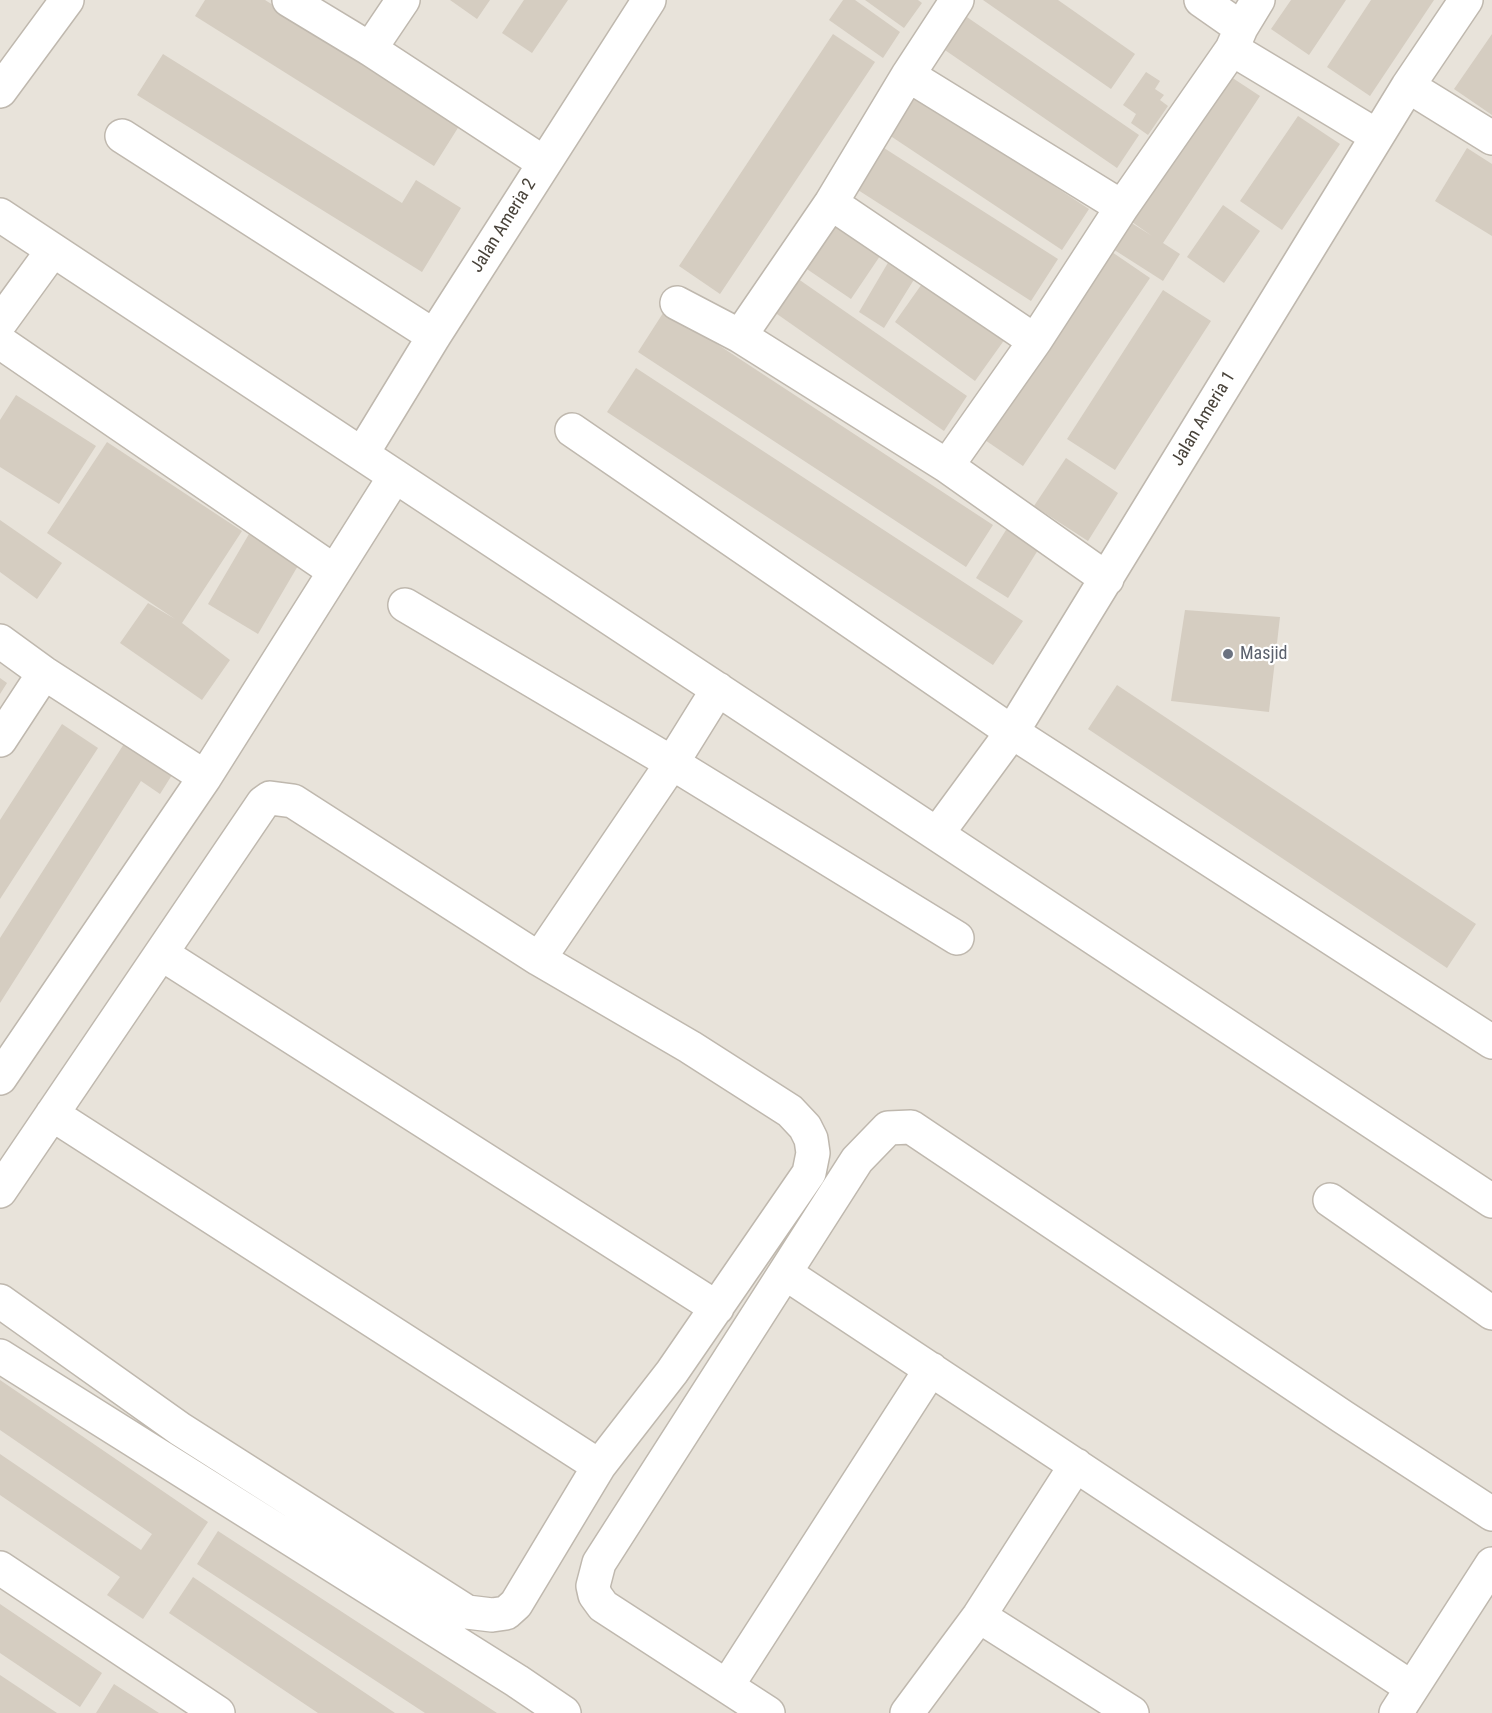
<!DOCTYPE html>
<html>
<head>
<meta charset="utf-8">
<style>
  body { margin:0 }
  canvas { display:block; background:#f4f1eb }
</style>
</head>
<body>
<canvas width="1492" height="1713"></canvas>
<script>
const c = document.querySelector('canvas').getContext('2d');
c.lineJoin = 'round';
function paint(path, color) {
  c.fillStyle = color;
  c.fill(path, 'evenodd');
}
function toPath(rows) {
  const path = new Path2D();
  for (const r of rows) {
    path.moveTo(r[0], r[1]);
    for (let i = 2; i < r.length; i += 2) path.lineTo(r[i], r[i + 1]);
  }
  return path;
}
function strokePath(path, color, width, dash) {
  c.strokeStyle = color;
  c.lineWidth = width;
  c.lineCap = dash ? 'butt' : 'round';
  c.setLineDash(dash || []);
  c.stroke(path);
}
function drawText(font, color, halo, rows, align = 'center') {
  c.font = font + ' "Roboto Condensed",sans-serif';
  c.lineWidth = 4.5;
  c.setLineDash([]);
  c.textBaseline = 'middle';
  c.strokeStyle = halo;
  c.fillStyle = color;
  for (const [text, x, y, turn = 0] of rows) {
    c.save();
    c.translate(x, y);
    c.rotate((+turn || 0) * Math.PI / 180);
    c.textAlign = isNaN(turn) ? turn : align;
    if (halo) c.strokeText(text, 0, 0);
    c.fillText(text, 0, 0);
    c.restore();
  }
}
paint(toPath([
  [0,0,1492,0,1492,1713,0,1713]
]), '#e8e3da');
paint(toPath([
  [205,0,265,0,461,123,434,166,195,16],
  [450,0,490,0,477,19],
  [524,0,568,0,532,53,502,33],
  [843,0,855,0,900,32,883,58,829,20],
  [865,0,918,0,922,3,904,28],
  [983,0,1058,0,1135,54,1111,89],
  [1291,0,1346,0,1309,55,1271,29],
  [1371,0,1434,0,1370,96,1327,67],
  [961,13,1139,135,1117,168,939,46],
  [833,34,875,62,720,294,679,266],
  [1492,34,1492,115,1454,89],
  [163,54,402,203,416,180,461,208,422,272,137,95],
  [1146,72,1160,81,1155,89,1164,95,1160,100,1168,106,1148,135,1131,123,1136,114,1123,105],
  [1228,75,1260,96,1163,243,1180,254,1163,281,1105,244,1122,217,1152,236,1132,222],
  [909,91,1089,209,1062,250,883,131],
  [1298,116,1340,144,1282,230,1240,201],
  [884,148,1058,259,1031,301,858,190],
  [1467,148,1492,164,1492,236,1435,201],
  [1223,205,1260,231,1224,283,1187,257],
  [829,217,882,253,851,299,798,263],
  [1109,250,1150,278,1023,466,982,438],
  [889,261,915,278,884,328,859,312],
  [791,274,967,396,944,431,767,307],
  [924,281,1005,339,975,381,895,322],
  [1163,290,1211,321,1115,470,1067,439],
  [665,310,993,525,966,567,638,352],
  [636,368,1023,621,993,665,607,412],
  [16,395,96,446,59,504,0,467,0,420],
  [107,442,242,531,182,623,230,660,202,700,120,643,148,603,175,619,47,533],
  [1066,458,1118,493,1088,541,1034,506],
  [0,520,62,563,37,599,0,572],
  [1011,522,1043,542,1008,598,976,578],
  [249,534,299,564,258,634,208,604],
  [1185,610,1280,617,1269,712,1171,701],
  [0,678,7,683,0,694],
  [1117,685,1476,924,1447,968,1088,729],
  [62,724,98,748,0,899,0,820],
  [129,736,177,767,160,794,141,781,0,1003,0,938],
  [0,1380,208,1522,143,1619,107,1595,120,1577,0,1495,0,1454,141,1550,152,1534,0,1430],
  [218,1531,497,1713,425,1713,197,1564],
  [193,1577,395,1713,318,1713,169,1613],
  [0,1604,102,1673,80,1707,0,1653],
  [0,1675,57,1713,0,1713],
  [114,1684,159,1713,96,1713]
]), '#d5cdc1');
const minor = toPath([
  [289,0,370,49,544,163],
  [1201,0,1241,28],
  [370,49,403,0],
  [1232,49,1377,136],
  [908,75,1122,207],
  [1408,86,1492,138],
  [0,91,67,0],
  [122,136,434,336],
  [831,203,1035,341],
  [0,215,1492,1201],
  [677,303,740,336,947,466,1107,579],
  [0,323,53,250],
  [740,336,831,203,908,75,957,0],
  [0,342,334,571],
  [572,430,1012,732,1492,1042],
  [362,454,434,336,649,0],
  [947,466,1035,341,1122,207,1232,49,1241,28,1258,0],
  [405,605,672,763,957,938],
  [0,641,44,673,205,777],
  [0,740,44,673],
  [937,834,1012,732,1408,86,1466,0],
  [162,954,717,1308],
  [0,1078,205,777,395,476],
  [52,1114,599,1466],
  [0,1191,263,803,270,798,293,801,539,959],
  [1330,1200,1492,1313],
  [785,1273,1412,1688],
  [0,1301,180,1429,467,1612,492,1615,506,1613,516,1604,599,1466,672,1372,809,1173,813,1153,811,1139,805,1127,790,1111,690,1047,539,959,672,763,718,689],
  [0,1356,517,1681,564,1713],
  [0,1568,218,1713],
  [979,1616,1132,1713],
  [727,1686,931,1369],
  [768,1713,603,1606,595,1595,593,1586,599,1563,857,1160,888,1128,911,1127,1343,1417,1492,1514],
  [907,1713,979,1616,1076,1465],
  [1396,1713,1492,1564]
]);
strokePath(minor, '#bfb8ae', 36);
strokePath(minor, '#fff', 33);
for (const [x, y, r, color] of [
  [1228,654,6,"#6b7280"]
]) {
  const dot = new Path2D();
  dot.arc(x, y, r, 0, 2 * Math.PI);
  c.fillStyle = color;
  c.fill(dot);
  strokePath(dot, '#fff', 2);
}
drawText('18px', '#484239', '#fff', [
  ["Jalan Ameria 2",504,226,-58],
  ["Jalan Ameria 1",1204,419,-59]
]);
drawText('18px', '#5b616d', '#fff', [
  ["Masjid",1240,654]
], 'left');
</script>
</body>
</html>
